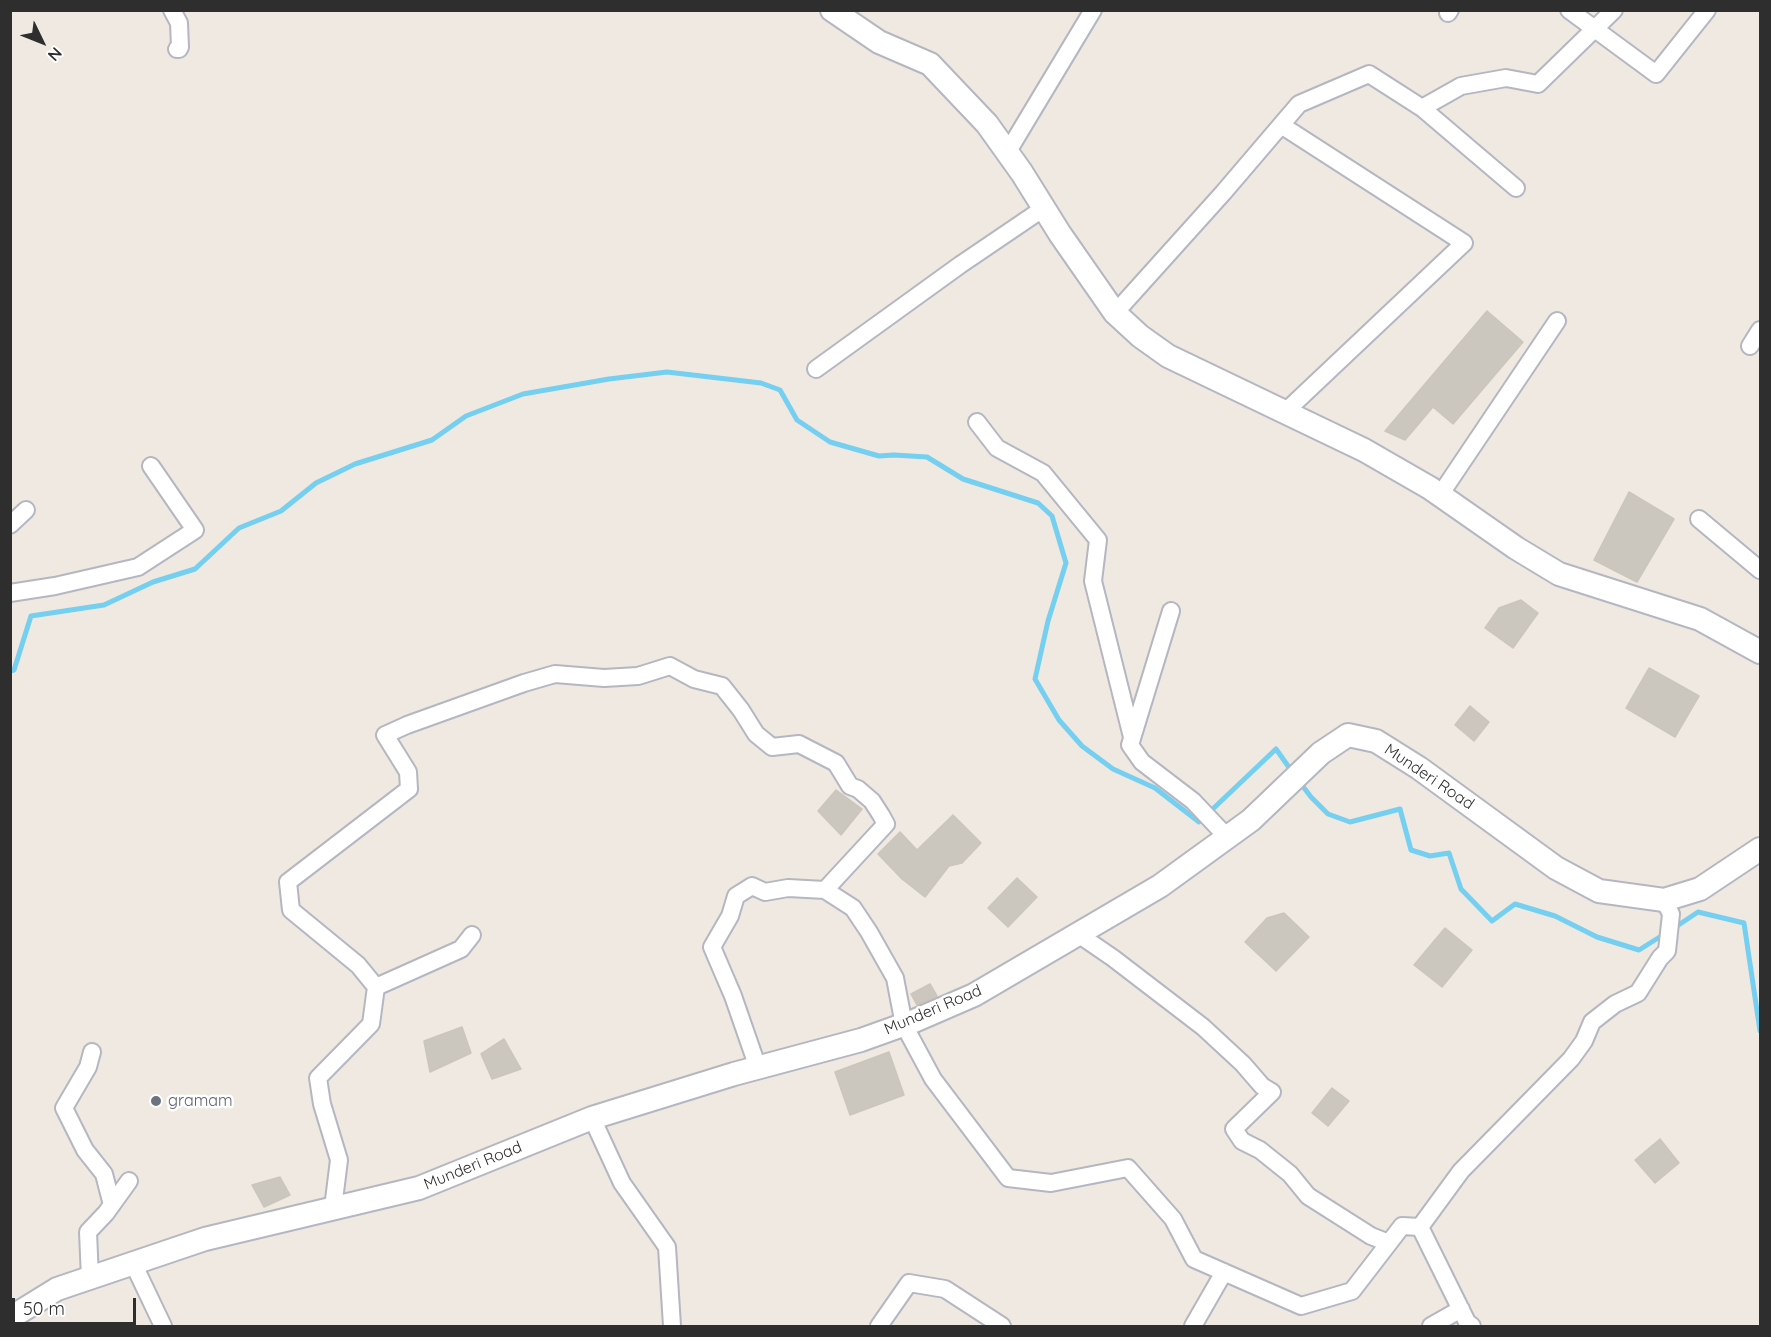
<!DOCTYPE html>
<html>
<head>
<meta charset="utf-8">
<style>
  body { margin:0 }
  #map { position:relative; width:1771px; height:1337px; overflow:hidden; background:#efe9e1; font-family:Quicksand,sans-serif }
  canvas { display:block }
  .frame { position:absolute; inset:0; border:12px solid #2e2e2e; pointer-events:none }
  .north { position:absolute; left:12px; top:12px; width:60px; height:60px; -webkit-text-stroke:4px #fff; paint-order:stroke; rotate:133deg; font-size:16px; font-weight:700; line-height:24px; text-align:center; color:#2e2e2e }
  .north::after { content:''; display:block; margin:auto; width:21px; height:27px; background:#2e2e2e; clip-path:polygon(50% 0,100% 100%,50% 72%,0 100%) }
  .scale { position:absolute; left:12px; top:1298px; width:124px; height:27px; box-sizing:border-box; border:3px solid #2e2e2e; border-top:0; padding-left:8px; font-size:18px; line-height:21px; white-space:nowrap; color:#2e2e2e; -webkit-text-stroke:4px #fff; paint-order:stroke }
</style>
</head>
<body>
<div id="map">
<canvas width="1771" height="1337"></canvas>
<div class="frame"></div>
<div class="north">N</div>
<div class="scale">50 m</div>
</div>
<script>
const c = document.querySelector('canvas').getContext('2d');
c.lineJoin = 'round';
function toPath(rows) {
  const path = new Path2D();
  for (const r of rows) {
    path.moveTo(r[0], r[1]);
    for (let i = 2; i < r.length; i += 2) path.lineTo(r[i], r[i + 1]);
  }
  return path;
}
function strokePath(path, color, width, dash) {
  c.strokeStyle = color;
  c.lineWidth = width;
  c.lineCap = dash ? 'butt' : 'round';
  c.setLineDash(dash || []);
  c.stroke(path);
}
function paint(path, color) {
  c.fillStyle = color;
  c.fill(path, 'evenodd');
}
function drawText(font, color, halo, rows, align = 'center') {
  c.font = font + ' Quicksand,sans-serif';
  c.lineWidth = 5;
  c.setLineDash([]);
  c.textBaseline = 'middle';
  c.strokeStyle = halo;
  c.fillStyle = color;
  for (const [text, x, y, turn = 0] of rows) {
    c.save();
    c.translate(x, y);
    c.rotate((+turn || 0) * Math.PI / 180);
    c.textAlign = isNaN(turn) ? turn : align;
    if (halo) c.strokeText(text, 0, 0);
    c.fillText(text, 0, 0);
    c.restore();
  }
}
strokePath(toPath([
  [10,671,14,670,31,616,104,605,153,582,195,569,239,528,281,511,316,483,355,464,432,440,466,416,523,394,609,379,667,372,761,383,780,390,797,420,830,442,879,456,894,455,927,457,963,479,1038,503,1052,516,1066,563,1048,621,1035,679,1059,720,1082,746,1113,769,1155,788,1199,822,1276,749,1293,773],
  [1298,780,1311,797,1328,814,1350,822,1400,809,1411,850,1430,856,1449,853,1461,889,1492,921,1515,904,1555,916,1597,937,1639,950,1666,933],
  [1674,928,1698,912,1744,923,1760,1031]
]), '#75cff0', 5);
const building = toPath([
  [1487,311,1523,342,1453,424,1433,407,1405,440,1385,431,1487,311],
  [1629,492,1674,519,1637,582,1594,560,1629,492],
  [1521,600,1538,613,1513,648,1485,628,1499,608,1521,600],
  [1649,668,1699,696,1675,737,1626,708,1649,668],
  [1470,706,1489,722,1474,741,1455,725,1470,706],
  [836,790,862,809,841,835,818,811,836,790],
  [953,815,981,843,962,863,949,866,925,897,902,879,878,854,900,832,917,850,953,815],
  [1017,878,1037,897,1008,927,988,908,1017,878],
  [1284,913,1309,937,1276,971,1245,942,1267,918,1284,913],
  [1445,928,1472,950,1442,987,1414,965,1445,928],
  [930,984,937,996,917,1005,911,994,930,984],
  [462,1027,471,1053,430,1072,424,1041,462,1027],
  [504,1039,521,1069,492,1079,481,1054,504,1039],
  [889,1052,904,1095,850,1115,835,1072,889,1052],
  [1332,1088,1349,1101,1328,1126,1312,1113,1332,1088],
  [1660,1139,1679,1163,1655,1183,1635,1160,1660,1139],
  [280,1177,290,1195,264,1207,252,1185,280,1177]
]);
paint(building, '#cbc7bf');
strokePath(building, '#cbc5ba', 1.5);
const minor = toPath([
  [172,10,179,23,180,47,177,49,179,49],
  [1569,10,1656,74,1707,10],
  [1448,13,1450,10],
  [1422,108,1516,188],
  [1281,125,1464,243,1285,412],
  [1007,153,1093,10],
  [1115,313,1223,193,1299,104,1369,74,1422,108,1461,86,1506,78,1538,84,1614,10],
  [1750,346,1760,330],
  [816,369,960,265,1044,208],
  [977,422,997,448,1043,473,1098,540,1093,581,1132,737],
  [1440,495,1557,321],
  [1699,519,1760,570],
  [10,525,26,510],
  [10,593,55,586,138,567,195,530,151,466],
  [1171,611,1130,745,1142,762,1193,801,1227,837],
  [825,890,853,908,869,932,895,978,904,1025,933,1079,1008,1178,1051,1183,1128,1168,1173,1219,1194,1259,1301,1306,1352,1291,1402,1226,1420,1227,1467,1322,1472,1326],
  [1078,934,1113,958,1203,1027,1243,1064,1262,1086,1272,1092,1234,1129,1242,1141,1260,1150,1290,1174,1308,1196,1371,1236,1389,1243],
  [376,987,461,949,472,935],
  [92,1052,88,1067,64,1108,85,1150,104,1174,112,1205],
  [592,1118,622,1183,667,1247,672,1326],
  [333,1208,339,1160,322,1104,318,1078,371,1024,376,987,358,965,291,910,288,882,409,789,408,772,385,735,407,725,524,683,555,674,604,678,638,676,670,666,694,679,722,686,741,710,756,734,772,747,799,744,836,763,850,786,858,789,872,801,881,815,886,824,825,890,788,888,765,892,752,886,736,896,730,916,712,947,733,996,758,1068],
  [1420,1227,1461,1171,1571,1059,1584,1041,1592,1022,1615,1004,1638,993,1660,958,1667,951,1671,914,1664,900],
  [133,1263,163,1326],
  [90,1278,88,1232,106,1213,129,1181],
  [879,1326,909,1283,945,1289,1002,1326],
  [1193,1326,1224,1272],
  [1431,1326,1461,1309]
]);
const secondary = toPath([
  [832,10,879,42,930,64,987,124,1022,173,1060,234,1115,313,1140,336,1168,356,1364,450,1430,488,1516,548,1559,574,1700,619,1760,652],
  [10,1318,57,1289,205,1239,419,1188,592,1118,734,1074,861,1040,914,1021,974,995,1160,886,1251,820,1321,753,1348,735,1376,741,1419,768,1556,868,1599,891,1664,900,1700,889,1760,849]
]);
strokePath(minor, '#b4b7c1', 20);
strokePath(secondary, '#b4b7c1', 26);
strokePath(minor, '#fff', 16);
strokePath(secondary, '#fff', 22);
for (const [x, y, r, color] of [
  [156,1101,6,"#6b7280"]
]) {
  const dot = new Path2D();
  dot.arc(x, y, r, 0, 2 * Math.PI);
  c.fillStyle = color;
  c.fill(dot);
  strokePath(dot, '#fff', 2);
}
drawText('16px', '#2e2e2e', '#fff', [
  ["Munderi Road",1429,777,34],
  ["Munderi Road",933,1010,-23],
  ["Munderi Road",473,1166,-22]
]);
drawText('16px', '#5b616d', '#fff', [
  ["gramam",168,1101]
], 'left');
</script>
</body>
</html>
